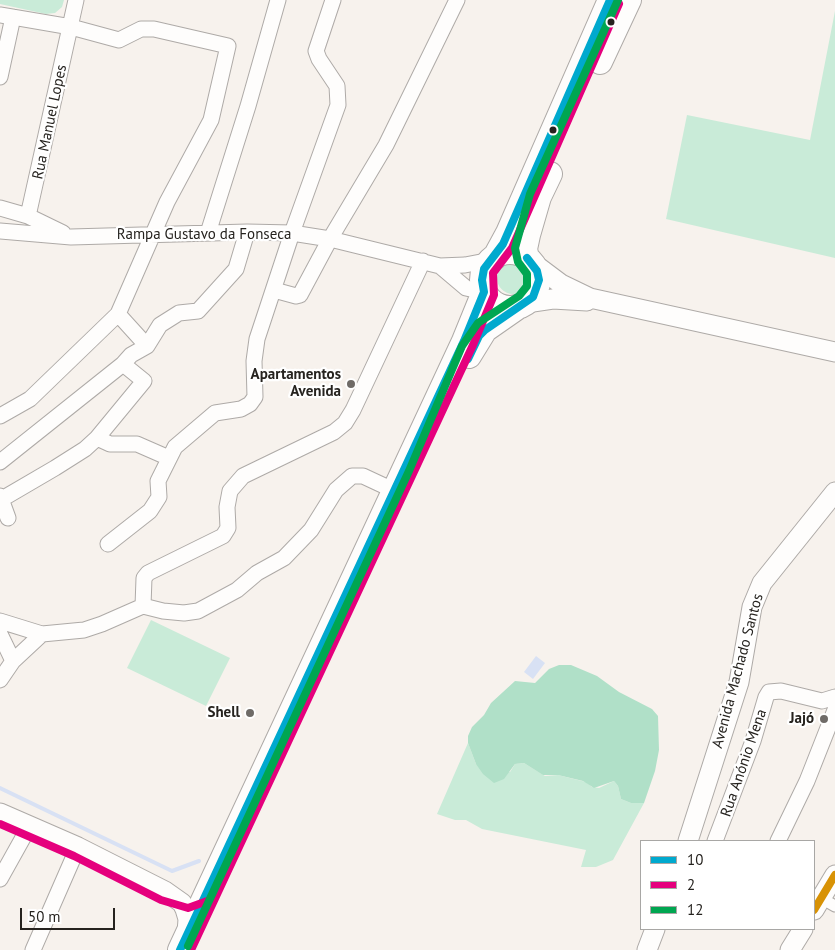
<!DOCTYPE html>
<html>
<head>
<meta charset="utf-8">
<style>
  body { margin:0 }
  #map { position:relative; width:835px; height:950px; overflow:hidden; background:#f7f2ed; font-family:"PT Sans",sans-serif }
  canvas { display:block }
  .legend { position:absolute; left:640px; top:840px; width:175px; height:90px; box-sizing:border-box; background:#fff; border:1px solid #a8a7a5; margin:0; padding:6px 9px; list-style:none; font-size:15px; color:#26231f }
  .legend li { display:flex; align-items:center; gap:10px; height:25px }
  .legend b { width:25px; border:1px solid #a8a7a5 }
  .scale { position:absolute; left:20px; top:908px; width:95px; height:22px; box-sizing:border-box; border:2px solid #26231f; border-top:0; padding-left:6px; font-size:15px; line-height:18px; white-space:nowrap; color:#26231f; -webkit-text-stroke:4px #fff; paint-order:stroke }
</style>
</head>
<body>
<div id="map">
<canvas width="835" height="950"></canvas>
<ul class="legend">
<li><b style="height:6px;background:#00a9ce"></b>10</li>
<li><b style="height:6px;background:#e5007d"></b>2</li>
<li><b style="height:6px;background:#00a651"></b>12</li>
</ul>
<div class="scale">50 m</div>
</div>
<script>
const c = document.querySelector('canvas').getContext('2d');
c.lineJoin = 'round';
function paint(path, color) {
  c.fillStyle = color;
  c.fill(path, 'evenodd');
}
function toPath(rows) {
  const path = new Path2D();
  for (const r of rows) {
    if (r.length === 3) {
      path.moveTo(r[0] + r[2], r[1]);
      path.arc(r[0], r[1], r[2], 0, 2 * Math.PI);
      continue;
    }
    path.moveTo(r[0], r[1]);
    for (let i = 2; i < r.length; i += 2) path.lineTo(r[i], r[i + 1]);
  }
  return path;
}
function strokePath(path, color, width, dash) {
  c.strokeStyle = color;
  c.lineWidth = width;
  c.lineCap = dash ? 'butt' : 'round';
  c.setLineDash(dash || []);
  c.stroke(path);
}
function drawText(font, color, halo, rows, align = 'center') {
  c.font = font + ' "PT Sans",sans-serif';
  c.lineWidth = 4.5;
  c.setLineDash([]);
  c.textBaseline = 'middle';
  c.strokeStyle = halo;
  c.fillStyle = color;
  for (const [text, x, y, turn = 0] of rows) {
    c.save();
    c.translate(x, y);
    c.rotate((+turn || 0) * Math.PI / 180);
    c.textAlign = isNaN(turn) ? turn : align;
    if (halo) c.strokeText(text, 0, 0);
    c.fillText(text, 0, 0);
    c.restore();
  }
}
paint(toPath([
  [0,0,64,0,62,7,55,13,46,14,0,4],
  [835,11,835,258,666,219,687,115,810,140],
  [513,278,16],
  [151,620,230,658,206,706,127,668],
  [468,743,476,764,510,772,515,764,524,763,545,776,558,775,586,782,592,787,599,788,614,781,618,786,621,799,631,803,644,803,613,860,596,867,581,867,586,850,482,829,466,820,455,820,437,814]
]), '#c9ebd8');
paint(toPath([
  [559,665,571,665,597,676,619,692,652,709,658,716,659,750,655,771,644,803,631,803,621,799,618,786,614,781,594,788,583,781,558,775,543,775,524,763,515,764,504,779,494,783,483,774,476,764,468,743,468,736,472,727,484,715,491,703,515,681,535,683,549,669]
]), '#b0e0c8');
paint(toPath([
  [536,656,545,663,533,679,524,672]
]), '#d8e1f4');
strokePath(toPath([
  [0,788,172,871,199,861]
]), '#d8e1f4', 4);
const pedestrian = toPath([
  [821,898,835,906]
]);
const minor = toPath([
  [0,15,71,27,119,40,141,29,154,29,228,46,211,120,167,202,118,314,147,346],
  [0,77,13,17],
  [0,208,28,216,63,233],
  [28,216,76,0],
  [0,231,71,237,247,232,292,233,330,239,440,266,465,265,491,260],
  [208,233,248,106,278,0],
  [440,266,466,288,484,292],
  [274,290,296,296,300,295,330,239,386,145,457,0],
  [0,416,30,399,118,314],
  [97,438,110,444,137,444,169,458],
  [0,462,123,364,131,355,147,346,160,325,179,313,198,311,236,269,247,232],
  [0,496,8,518],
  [2,499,55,468,85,449,97,438,144,381,123,364],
  [108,544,150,511,159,497,158,481,175,447,215,413,241,409,250,404,255,397,254,361,257,339,292,233,338,105,337,86,319,59,316,51,333,0],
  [143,606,144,578,148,573,223,536,228,528,227,507,230,491,243,476,334,432,345,423,353,410,423,261],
  [0,621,42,634],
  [0,634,13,661,0,680],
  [13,661,42,634,84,630,102,624,143,606,163,611,184,613,198,611,237,590,257,573,284,558,311,530,336,490,352,476,363,476,393,490],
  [715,841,753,741,766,697,769,692,781,691,822,701,835,697],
  [778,841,807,781,835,710],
  [0,879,29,827],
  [33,950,78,847]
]);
const tertiary = toPath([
  [533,263,561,284,590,298,835,352],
  [526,303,553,299,587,301],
  [0,813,78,847,165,891,182,903,185,909,188,919,187,934],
  [688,841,739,682,752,607,762,583,835,492],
  [814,910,835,875],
  [647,950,655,929],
  [790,950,803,929]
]);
const primary = toPath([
  [600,62,629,0],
  [510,280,28],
  [495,257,508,233,610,0],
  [527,258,525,249,528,235,539,197,550,174],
  [469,356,485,330,518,307],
  [180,950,464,341,484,292]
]);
strokePath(pedestrian, '#aeaaa7', 13);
strokePath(minor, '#aeaaa7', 17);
strokePath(tertiary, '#aeaaa7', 21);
strokePath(primary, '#aeaaa7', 26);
strokePath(pedestrian, '#fefdfc', 11);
strokePath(minor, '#fefdfc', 15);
strokePath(tertiary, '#fefdfc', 19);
strokePath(primary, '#fefdfc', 24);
strokePath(toPath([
  [468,359,479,336,485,330,533,297,539,280,537,271,527,258],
  [180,950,464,341,484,292,482,280,484,269,503,244,610,0]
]), '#00a9ce', 8);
strokePath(toPath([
  [0,824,74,856,161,900,188,908,210,900],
  [191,950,473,345,494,295,493,273,512,248,619,4]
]), '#e5007d', 8);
strokePath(toPath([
  [188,946,409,471,462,346,478,323,519,296,527,286,527,274,518,262,515,248,530,194,618,0]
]), '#00a651', 8);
strokePath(toPath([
  [814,910,835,875]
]), '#d89205', 8);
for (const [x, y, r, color] of [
  [611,22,4.5,"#26231f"],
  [553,130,4.5,"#26231f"],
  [351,384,5,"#6f6b67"],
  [250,713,5,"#6f6b67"],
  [824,719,5,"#6f6b67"]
]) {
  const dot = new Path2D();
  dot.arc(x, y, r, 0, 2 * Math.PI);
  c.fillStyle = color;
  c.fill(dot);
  strokePath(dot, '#fff', 2);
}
drawText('15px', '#26231f', '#fff', [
  ["Rua Manuel Lopes",50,122,-78],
  ["Rampa Gustavo da Fonseca",204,235],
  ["Avenida Machado Santos",738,671,-75],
  ["Rua Anónio Mena",744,763,-71]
]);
drawText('bold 15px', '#26231f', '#fff', [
  ["Apartamentos",341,375],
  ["Avenida",341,392],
  ["Shell",240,713],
  ["Jajó",814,719]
], 'right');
</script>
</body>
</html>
